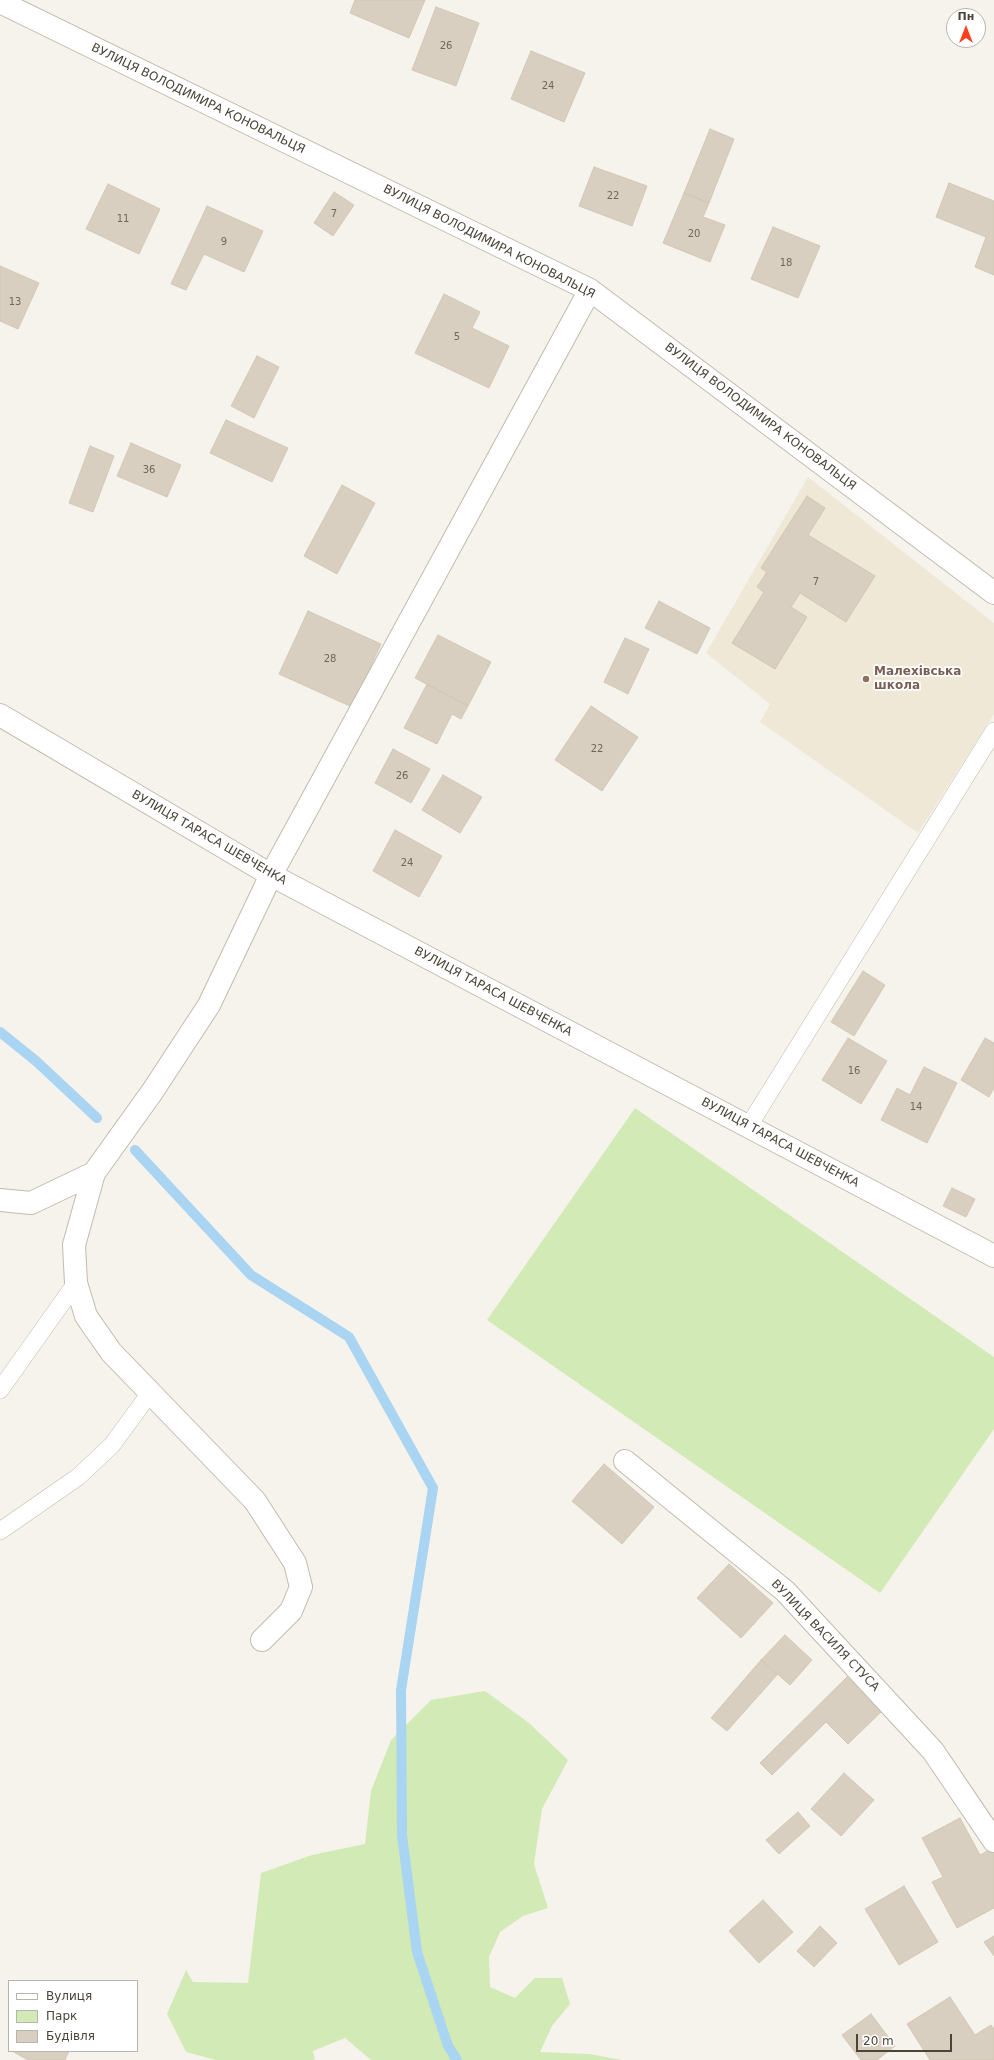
<!DOCTYPE html>
<html>
<head>
<meta charset="utf-8">
<style>
  body { margin:0 }
  #map { position:relative; width:994px; height:2060px; overflow:hidden; background:#f6f3ec; font-family:"DejaVu Sans",sans-serif }
  canvas { display:block }
  .legend { position:absolute; left:8px; top:1980px; width:130px; height:72px; box-sizing:border-box; background:#fff; border:1px solid #b7b4b0; margin:0; padding:5px 7px; list-style:none; font-size:12px; color:#4b4439 }
  .legend li { display:flex; align-items:center; gap:8px; height:20px }
  .legend b { width:20px; border:1px solid #b7b4b0 }
  .north { position:absolute; left:946px; top:8px; width:40px; height:40px; box-sizing:border-box; background:#fff; border:1px solid #b7b4b0; border-radius:50%; rotate:0deg; font-size:11px; font-weight:700; line-height:16px; text-align:center; color:#4b4439 }
  .north::after { content:''; display:block; margin:auto; width:14px; height:18px; background:#fc3f1d; clip-path:polygon(50% 0,100% 100%,50% 72%,0 100%) }
  .scale { position:absolute; left:856px; top:2034px; width:96px; height:18px; box-sizing:border-box; border:2px solid #4b4439; border-top:0; padding-left:5px; font-size:12px; line-height:14px; white-space:nowrap; color:#4b4439; -webkit-text-stroke:3px #fff; paint-order:stroke }
</style>
</head>
<body>
<div id="map">
<canvas width="994" height="2060"></canvas>
<ul class="legend">
<li><b style="height:5px;background:#fff"></b>Вулиця</li>
<li><b style="height:11px;background:#d2eab5"></b>Парк</li>
<li><b style="height:11px;background:#d8cfc1"></b>Будівля</li>
</ul>
<div class="north">Пн</div>
<div class="scale">20 m</div>
</div>
<script>
const c = document.querySelector('canvas').getContext('2d');
c.lineJoin = 'round';
function paint(path, color) {
  c.fillStyle = color;
  c.fill(path, 'evenodd');
}
function toPath(rows) {
  const path = new Path2D();
  for (const r of rows) {
    path.moveTo(r[0], r[1]);
    for (let i = 2; i < r.length; i += 2) path.lineTo(r[i], r[i + 1]);
  }
  return path;
}
function strokePath(path, color, width, dash) {
  c.strokeStyle = color;
  c.lineWidth = width;
  c.lineCap = dash ? 'butt' : 'round';
  c.setLineDash(dash || []);
  c.stroke(path);
}
function drawText(font, color, halo, rows, align = 'center') {
  c.font = font + ' "DejaVu Sans",sans-serif';
  c.lineWidth = 3.5;
  c.setLineDash([]);
  c.textBaseline = 'middle';
  c.strokeStyle = halo;
  c.fillStyle = color;
  for (const [text, x, y, turn = 0] of rows) {
    c.save();
    c.translate(x, y);
    c.rotate((+turn || 0) * Math.PI / 180);
    c.textAlign = isNaN(turn) ? turn : align;
    if (halo) c.strokeText(text, 0, 0);
    c.fillText(text, 0, 0);
    c.restore();
  }
}
paint(toPath([
  [808,477,994,623,994,714,918,833,760,722,770,704,706,653]
]), '#efe8d6');
paint(toPath([
  [635,1108,994,1357,994,1429,880,1593,487,1320],
  [485,1691,529,1723,568,1760,542,1809,534,1864,548,1908,523,1916,500,1932,489,1957,490,1987,515,1998,535,1978,562,1978,570,2004,552,2026,540,2052,589,2054,622,2060,371,2060,345,2038,313,2051,315,2060,216,2060,186,2052,167,2014,186,1970,193,1982,248,1983,261,1873,312,1855,365,1844,371,1791,391,1740,431,1700]
]), '#d2eab5');
strokePath(toPath([
  [0,1032,36,1061,97,1118],
  [135,1150,251,1275,349,1337,433,1488,401,1690,402,1835,417,1952,448,2046,457,2060]
]), '#a9d4f2', 10);
const building = toPath([
  [355,0,425,0,409,38,350,13,355,0],
  [436,7,479,23,456,86,412,70,436,7],
  [531,51,585,73,564,122,511,99,531,51],
  [710,129,734,139,709,203,684,193,710,129],
  [594,167,647,186,632,226,579,206,594,167],
  [949,183,994,201,994,275,975,267,986,237,936,217,949,183],
  [108,184,160,209,139,254,86,229,108,184],
  [334,192,354,205,333,236,314,223,334,192],
  [684,193,709,203,703,217,725,225,710,262,663,243,684,193],
  [207,206,263,231,244,272,204,254,186,290,171,284,207,206],
  [773,227,820,246,798,298,751,279,773,227],
  [0,266,39,283,18,329,0,321,0,266],
  [444,294,480,312,472,328,509,346,489,388,415,353,444,294],
  [257,356,279,367,254,418,231,406,257,356],
  [226,420,288,448,272,482,210,453,226,420],
  [131,443,181,465,167,497,117,476,131,443],
  [90,446,114,456,93,512,69,503,90,446],
  [342,485,375,503,337,574,304,556,342,485],
  [807,496,825,508,808,535,875,576,846,622,800,593,791,607,807,617,775,669,732,643,764,592,757,587,767,572,761,568,807,496],
  [659,601,710,628,697,654,645,628,659,601],
  [308,611,381,644,352,707,279,674,308,611],
  [438,635,491,662,468,706,415,678,438,635],
  [625,638,649,649,628,694,604,682,625,638],
  [427,684,468,706,461,719,452,714,437,744,404,728,427,684],
  [591,706,638,737,602,791,555,760,591,706],
  [393,749,430,769,411,803,375,783,393,749],
  [443,775,482,797,460,833,422,810,443,775],
  [395,830,442,856,419,897,373,871,395,830],
  [863,971,885,985,854,1036,831,1022,863,971],
  [848,1038,887,1061,861,1104,822,1080,848,1038],
  [985,1038,994,1043,994,1088,989,1097,961,1080,985,1038],
  [924,1067,957,1083,927,1143,881,1120,897,1088,910,1095,924,1067],
  [952,1188,975,1199,966,1217,943,1206,952,1188],
  [604,1464,654,1507,622,1544,572,1501,604,1464],
  [729,1564,773,1603,741,1638,697,1598,729,1564],
  [785,1635,812,1660,790,1685,761,1660,785,1635],
  [761,1660,777,1675,727,1731,711,1718,761,1660],
  [847,1677,881,1712,848,1744,826,1722,772,1775,760,1763,847,1677],
  [844,1773,874,1800,841,1836,811,1809,844,1773],
  [798,1812,810,1826,779,1854,766,1840,798,1812],
  [960,1818,980,1855,991,1849,994,1855,994,1908,957,1928,932,1882,943,1877,922,1838,960,1818],
  [904,1886,938,1942,899,1965,865,1909,904,1886],
  [763,1900,793,1932,759,1963,729,1931,763,1900],
  [820,1926,837,1943,814,1967,797,1951,820,1926],
  [994,1936,994,1956,984,1942,994,1936],
  [950,1997,975,2035,991,2025,994,2029,994,2060,930,2060,907,2024,950,1997],
  [871,2014,895,2046,877,2060,861,2060,842,2035,871,2014],
  [12,2051,69,2051,65,2060,28,2060,12,2051]
]);
paint(building, '#d8cfc1');
strokePath(building, '#d3c7b4', 1);
const lane = toPath([
  [748,1127,994,731],
  [0,1390,76,1283],
  [0,1531,78,1477,112,1445,150,1393]
]);
const street = toPath([
  [0,2,590,290,994,593],
  [0,715,271,875,994,1256],
  [94,1173,74,1245,76,1283,86,1316,111,1352,255,1501,295,1563,301,1587,291,1611,262,1640],
  [0,1200,31,1203,94,1173,152,1092,209,1005,271,875,590,290],
  [625,1461,785,1591,933,1751,994,1841]
]);
strokePath(lane, '#c2bbae', 18);
strokePath(street, '#c2bbae', 24);
strokePath(lane, '#fff', 17);
strokePath(street, '#fff', 22);
for (const [x, y, r, color] of [
  [866,679,4,"#8d6e63"]
]) {
  const dot = new Path2D();
  dot.arc(x, y, r, 0, 2 * Math.PI);
  c.fillStyle = color;
  c.fill(dot);
  strokePath(dot, '#fff', 1.5);
}
drawText('10px', '#6e675b', null, [
  ["26",446,46],
  ["24",548,86],
  ["22",613,196],
  ["7",334,214],
  ["11",123,219],
  ["20",694,234],
  ["9",224,242],
  ["18",786,263],
  ["13",15,302],
  ["5",457,337],
  ["36",149,470],
  ["7",816,582],
  ["28",330,659],
  ["22",597,749],
  ["26",402,776],
  ["24",407,863],
  ["16",854,1071],
  ["14",916,1107]
]);
drawText('12px', '#4b4439', '#fff', [
  ["ВУЛИЦЯ ВОЛОДИМИРА КОНОВАЛЬЦЯ",198,99,26],
  ["ВУЛИЦЯ ВОЛОДИМИРА КОНОВАЛЬЦЯ",489,242,27],
  ["ВУЛИЦЯ ВОЛОДИМИРА КОНОВАЛЬЦЯ",760,417,37],
  ["ВУЛИЦЯ ТАРАСА ШЕВЧЕНКА",209,838,30],
  ["ВУЛИЦЯ ТАРАСА ШЕВЧЕНКА",493,992,28],
  ["ВУЛИЦЯ ТАРАСА ШЕВЧЕНКА",780,1143,28],
  ["ВУЛИЦЯ ВАСИЛЯ СТУСА",825,1636,46]
]);
drawText('bold 12px', '#785e54', '#fff', [
  ["Малехівська",874,672],
  ["школа",874,686]
], 'left');
</script>
</body>
</html>
